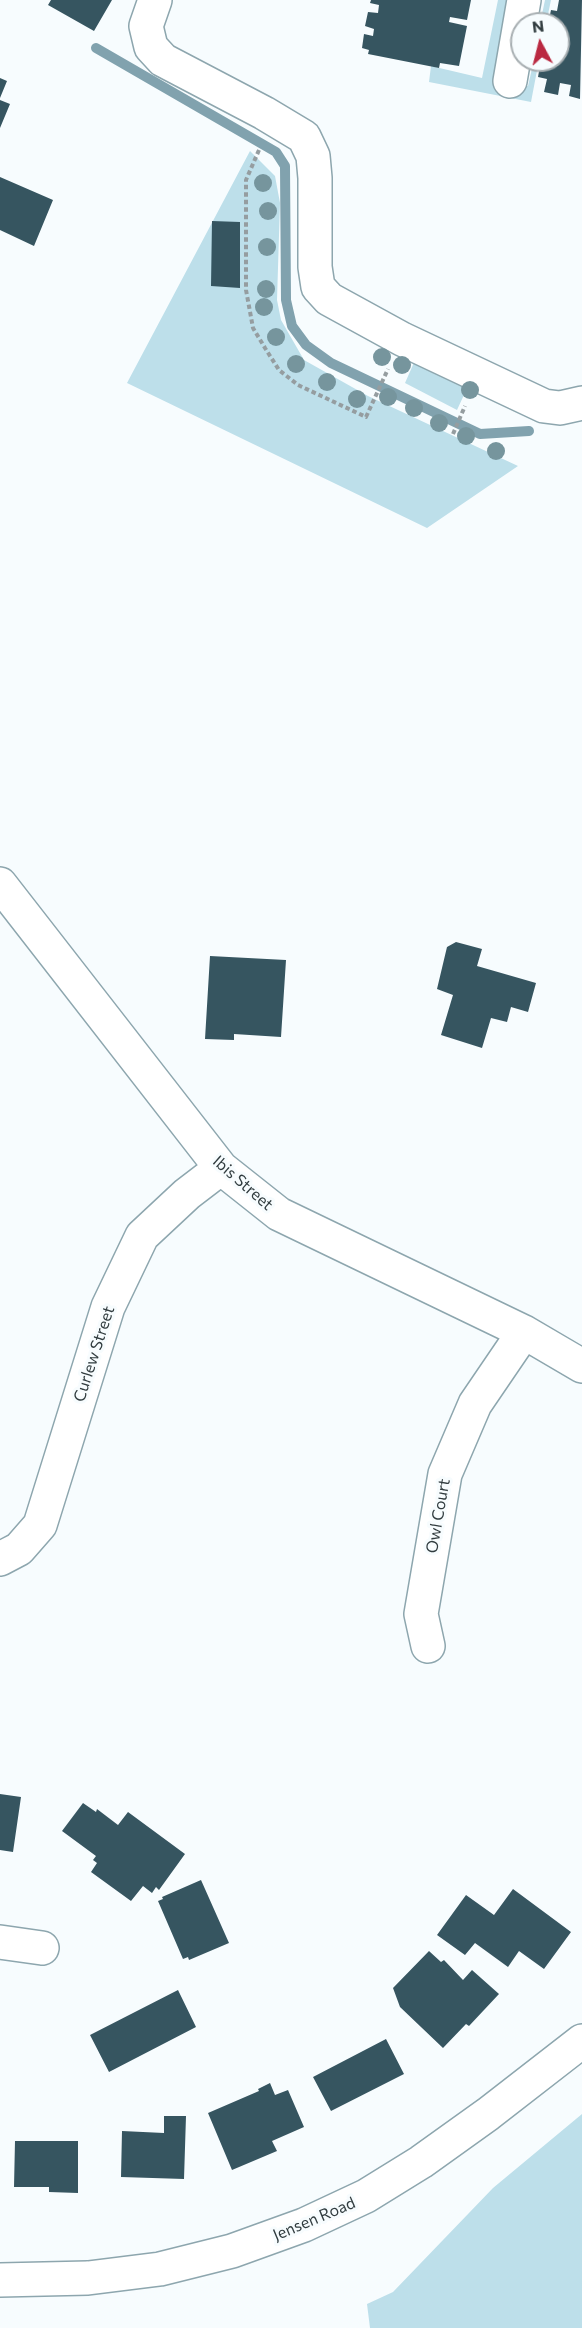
<!DOCTYPE html>
<html>
<head>
<meta charset="utf-8">
<style>
  body { margin:0 }
  #map { position:relative; width:582px; height:2328px; overflow:hidden; background:#f7fcfe; font-family:Commissioner,sans-serif }
  canvas { display:block }
  .north { position:absolute; left:510px; top:12px; width:60px; height:60px; box-sizing:border-box; background:#f7fcfe; border:2px solid #a8afb2; border-radius:50%; rotate:353deg; font-size:16px; font-weight:700; line-height:24px; text-align:center; color:#313c3f }
  .north::after { content:''; display:block; margin:auto; width:21px; height:27px; background:#ba2941; clip-path:polygon(50% 0,100% 100%,50% 72%,0 100%) }
</style>
</head>
<body>
<div id="map">
<canvas width="582" height="2328"></canvas>
<div class="north">N</div>
</div>
<script>
const c = document.querySelector('canvas').getContext('2d');
c.lineJoin = 'round';
function paint(path, color) {
  c.fillStyle = color;
  c.fill(path, 'evenodd');
}
function toPath(rows) {
  const path = new Path2D();
  for (const r of rows) {
    path.moveTo(r[0], r[1]);
    for (let i = 2; i < r.length; i += 2) path.lineTo(r[i], r[i + 1]);
  }
  return path;
}
function strokePath(path, color, width, dash) {
  c.strokeStyle = color;
  c.lineWidth = width;
  c.lineCap = dash ? 'butt' : 'round';
  c.setLineDash(dash || []);
  c.stroke(path);
}
function drawText(font, color, halo, rows, align = 'center') {
  c.font = font + ' Commissioner,sans-serif';
  c.lineWidth = 6;
  c.setLineDash([]);
  c.textBaseline = 'middle';
  c.strokeStyle = halo;
  c.fillStyle = color;
  for (const [text, x, y, turn = 0] of rows) {
    c.save();
    c.translate(x, y);
    c.rotate((+turn || 0) * Math.PI / 180);
    c.textAlign = isNaN(turn) ? turn : align;
    if (halo) c.strokeText(text, 0, 0);
    c.fillText(text, 0, 0);
    c.restore();
  }
}
paint(toPath([
  [498,0,509,0,493,80,528,86,534,60,539,60,531,102,429,82,431,66,482,78],
  [545,0,551,0,546,24,540,24],
  [250,151,275,176,280,203,277,300,281,320,304,360,368,396,518,466,427,528,127,383],
  [416,358,469,384,457,410,405,383],
  [582,2114,582,2328,370,2328,367,2304,393,2292,493,2188]
]), '#bddfea');
strokePath(toPath([
  [96,48,276,152,285,166,286,300,292,326,306,345,331,363,480,434,529,431]
]), '#81a2ae', 10);
paint(toPath([
  [51,0,112,0,94,31,48,5],
  [371,0,471,0,467,20,450,17,449,22,467,26,459,66,440,63,439,68,368,54,369,50,362,48,364,34,373,36,374,29,365,26,368,12,378,13,379,5,370,3],
  [559,0,582,0,580,99,569,96,571,85,560,83,558,95,544,92,547,79,538,77,541,60,558,60,558,24,548,24,551,10,557,11],
  [0,78,7,81,0,98],
  [0,100,10,104,0,128],
  [0,177,53,200,34,246,0,230],
  [212,221,240,222,240,288,211,286],
  [456,942,482,949,477,966,536,983,528,1012,511,1007,507,1022,491,1018,482,1048,441,1035,453,995,437,989,447,947],
  [210,956,286,960,281,1037,234,1034,234,1040,205,1039],
  [0,1794,21,1797,13,1852,0,1850],
  [83,1803,96,1812,97,1809,118,1825,128,1812,185,1854,159,1890,156,1887,152,1893,143,1886,131,1901,91,1872,97,1863,93,1860,96,1856,62,1831],
  [201,1880,229,1943,189,1960,188,1957,183,1959,158,1901,163,1899,162,1897],
  [513,1889,571,1932,544,1969,519,1951,508,1967,475,1943,465,1955,437,1935,466,1895,494,1915],
  [429,1951,441,1962,444,1960,463,1980,472,1970,499,1994,469,2026,466,2024,443,2048,400,2007,393,1988],
  [178,1990,196,2027,109,2072,90,2035],
  [386,2039,404,2074,331,2111,313,2077],
  [270,2083,275,2095,288,2090,304,2127,272,2141,277,2151,232,2170,208,2113,259,2091,258,2089],
  [164,2116,186,2116,184,2179,121,2177,122,2131,164,2133],
  [15,2141,78,2141,78,2193,49,2192,49,2187,14,2187]
]), '#365560');
const minor = toPath([
  [155,0,146,26,151,47,163,60,264,113,304,137,313,156,315,178,315,267,318,287,329,299,402,339,544,406,560,408,582,403],
  [510,81,524,0],
  [0,884,221,1168,279,1214,524,1332,582,1366],
  [0,1559,19,1549,40,1525,108,1307,142,1236,187,1194,221,1168],
  [428,1646,421,1614,445,1474,475,1404,524,1332],
  [0,1942,42,1948],
  [0,2280,88,2278,160,2269,232,2251,304,2225,366,2196,421,2162,488,2114,582,2041]
]);
strokePath(minor, '#8da6ae', 36);
strokePath(toPath([
  [259,150,246,180,246,290,253,328,265,348,279,370,298,385,366,417,388,369],
  [453,434,465,406]
]), '#959da0', 4, [4.5, 3]);
strokePath(minor, '#fff', 33);
c.fillStyle = '#76959d';
for (const [x, y] of [
  [263,183],
  [268,211],
  [267,247],
  [266,289],
  [264,307],
  [276,337],
  [382,357],
  [296,364],
  [402,365],
  [327,382],
  [470,390],
  [388,397],
  [357,399],
  [414,408],
  [439,423],
  [466,436],
  [496,451]
]) {
  c.beginPath();
  c.arc(x, y, 9, 0, 2 * Math.PI);
  c.fill();
}
drawText('16px', '#313c3f', '#f7fcfe', [
  ["Ibis Street",243,1183,41],
  ["Curlew Street",94,1354,-72],
  ["Owl Court",438,1516,-80],
  ["Jensen Road",314,2219,-23]
]);
</script>
</body>
</html>
